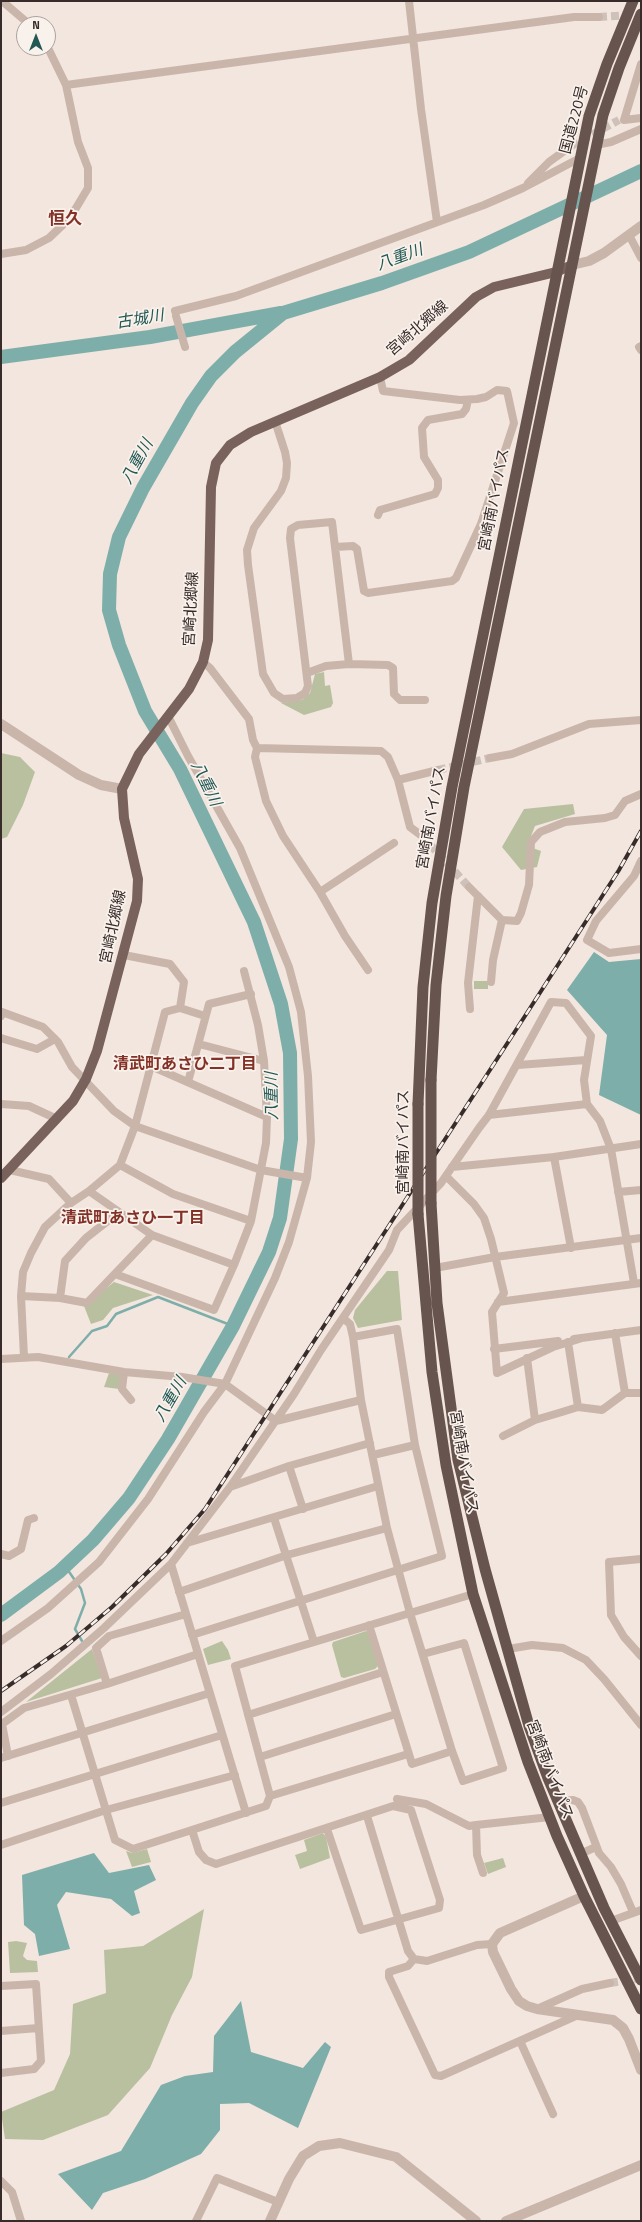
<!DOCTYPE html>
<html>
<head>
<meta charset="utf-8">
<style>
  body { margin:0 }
  #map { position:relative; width:642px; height:2222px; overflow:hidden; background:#f2e6de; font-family:"Titillium Web",sans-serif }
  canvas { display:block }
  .frame { position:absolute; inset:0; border:2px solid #382c2a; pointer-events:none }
  .north { position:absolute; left:16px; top:16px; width:40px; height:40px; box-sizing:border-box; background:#f9f1eb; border:1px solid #aca29e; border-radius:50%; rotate:0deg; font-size:11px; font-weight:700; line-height:16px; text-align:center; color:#382c2a }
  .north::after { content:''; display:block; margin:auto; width:14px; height:18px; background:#215854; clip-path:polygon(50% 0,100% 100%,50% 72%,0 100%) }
</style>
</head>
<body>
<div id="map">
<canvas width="642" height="2222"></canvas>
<div class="frame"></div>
<div class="north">N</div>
</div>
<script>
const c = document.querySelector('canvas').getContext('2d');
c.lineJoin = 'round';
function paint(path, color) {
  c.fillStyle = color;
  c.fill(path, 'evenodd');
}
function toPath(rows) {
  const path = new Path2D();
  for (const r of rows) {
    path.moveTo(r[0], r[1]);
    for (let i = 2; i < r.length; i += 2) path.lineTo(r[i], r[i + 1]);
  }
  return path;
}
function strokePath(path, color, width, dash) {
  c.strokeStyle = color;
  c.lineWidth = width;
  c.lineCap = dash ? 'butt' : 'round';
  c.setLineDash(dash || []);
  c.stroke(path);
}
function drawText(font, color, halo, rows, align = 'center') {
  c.font = font + ' "Titillium Web","Noto Sans JP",sans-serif';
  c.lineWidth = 3.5;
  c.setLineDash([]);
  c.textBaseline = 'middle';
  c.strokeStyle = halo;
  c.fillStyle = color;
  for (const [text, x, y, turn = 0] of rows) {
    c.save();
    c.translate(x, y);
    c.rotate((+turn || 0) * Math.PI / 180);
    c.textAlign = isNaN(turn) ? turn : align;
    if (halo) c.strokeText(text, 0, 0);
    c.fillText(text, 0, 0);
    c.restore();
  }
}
paint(toPath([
  [324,672,325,686,330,685,333,703,331,707,304,715,281,703,302,700,310,693,315,674],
  [1,753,20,757,35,772,23,805,7,837,1,839],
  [573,804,575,814,535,826,527,846,541,851,537,867,521,870,502,847,524,809],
  [474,981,488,981,488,989,474,989],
  [387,1271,398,1271,402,1320,358,1328,353,1318,355,1310],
  [114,1282,153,1295,113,1308,103,1320,91,1324,84,1306],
  [109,1373,122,1375,119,1389,104,1387],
  [366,1631,368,1632,378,1666,375,1669,344,1678,341,1677,332,1645,333,1642],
  [222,1641,228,1650,231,1659,208,1665,203,1649],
  [92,1649,102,1678,26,1702],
  [323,1833,326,1837,330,1858,300,1869,295,1855,307,1851,304,1840],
  [147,1849,151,1862,132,1867,126,1851,132,1853],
  [503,1858,506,1867,488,1874,484,1863],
  [204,1909,192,1977,172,2015,150,2068,108,2115,43,2140,5,2139,1,2112,54,2090,70,2054,73,2004,106,1993,104,1950,143,1946],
  [16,1941,27,1943,23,1956,27,1960,37,1961,38,1972,10,1973,8,1942]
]), '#b9c09f');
paint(toPath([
  [594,952,609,962,641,959,641,1115,599,1095,607,1035,567,990],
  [94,1853,109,1873,149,1865,156,1880,134,1891,140,1913,132,1916,111,1899,66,1892,57,1905,70,1949,39,1956,35,1934,24,1925,22,1875],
  [241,2001,251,2052,303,2068,325,2042,331,2047,298,2128,249,2103,220,2104,220,2130,201,2154,145,2179,103,2193,92,2210,58,2174,121,2151,161,2085,185,2076,213,2072,214,2036]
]), '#7eaeaa');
strokePath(toPath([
  [69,1357,92,1331,107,1326,116,1314,158,1297,233,1326],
  [65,1566,81,1589,85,1603,75,1629,82,1641]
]), '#7eaeaa', 2.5);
strokePath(toPath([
  [1,357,150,337,281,313],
  [1,1615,59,1572,93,1540,129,1498,168,1439,233,1326,269,1252,280,1218,291,1139,290,1053,281,1004,254,922,180,769,145,711,119,645,109,610,110,574,119,537,143,488,192,403,211,376,235,352,283,313,382,283,469,252,641,171]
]), '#7eaeaa', 14);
strokePath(toPath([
  [599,17,632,15],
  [571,146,619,120],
  [438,770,490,758],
  [422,836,469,887],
  [610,1983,641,1978]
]), '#cdc1ba', 8, [8, 4]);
strokePath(toPath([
  [2,1,29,24],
  [409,1,421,109,437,222],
  [641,64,624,120,641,118],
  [66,85,574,17,599,17],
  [596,145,611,142,641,129],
  [528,183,549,162,571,146],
  [629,235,641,258],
  [1,254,26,250,49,238,70,218,88,188,88,168,78,142,66,85,48,48],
  [175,311,236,296,484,205,523,188,580,158],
  [176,316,185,347],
  [641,346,639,347,641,350],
  [275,421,285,452,287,463,286,478,281,491,254,528,247,550,248,565,263,674,274,693,283,699,297,698,305,693,308,686,290,538,291,529,298,525,332,522,349,664,326,666,307,673],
  [378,515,380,510,435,494,438,488,438,480,424,457,422,428,428,420,462,414,466,409,468,400],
  [335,547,353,546,357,549,364,591,368,593,452,581,456,578,481,524,514,423,507,391,497,390,486,397,477,399,460,400,383,391,380,377],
  [203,662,210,668,249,719,253,740,257,748,255,757,266,801,283,836,320,892,345,936,368,970],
  [349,664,388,665,393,668,394,694,400,700,425,700],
  [257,748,381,751,388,757,398,780,410,827,422,836],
  [490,758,512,754,589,724,641,720],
  [398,780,438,770],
  [641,861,634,876,596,921,587,940,609,953,641,949],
  [469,887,502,920,517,921,521,913,529,885,531,842,540,832,565,822,605,818,615,815,625,801,641,794],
  [320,892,394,843],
  [124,955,170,964,184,982,180,1008],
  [491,982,493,960,502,920],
  [470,1009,468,983,478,896],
  [1,1016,2,1012,43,1027,58,1042,72,1067,114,1111,135,1126,261,1170,307,1178],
  [1,1038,37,1049,55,1039],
  [199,1044,264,1061],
  [518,1065,586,1060],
  [151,1066,267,1117],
  [188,1082,209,1004,251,994],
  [1,1104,29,1106,57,1119],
  [489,1115,587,1104],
  [554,1157,571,1248],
  [120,1165,173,1194,251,1221],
  [452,1167,554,1157,641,1144],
  [10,1170,49,1179,71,1203],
  [446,1176,474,1204,484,1218,491,1239,504,1293,492,1312,497,1373,553,1347,579,1339],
  [89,1191,152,1235,234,1265],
  [618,1192,641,1190],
  [435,1268,495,1257,641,1238],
  [115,1274,214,1310,234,1265,251,1221,266,1143,267,1117,264,1061,258,1025,244,971],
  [21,1296,60,1298,87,1303,152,1235],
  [60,1298,65,1261,86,1238,119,1212],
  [498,1302,641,1283],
  [343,1318,350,1324,353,1337,361,1400,387,1528,410,1613,452,1751,463,1781,503,1768,464,1643,423,1654],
  [615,1333,625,1393],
  [574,1339,641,1330],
  [568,1342,578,1407],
  [494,1349,558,1341],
  [24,1357,21,1296,23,1272,31,1253,45,1227,71,1203,89,1191,120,1165,135,1126,165,1012,180,1008,205,1016],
  [527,1358,535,1420],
  [1,1359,38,1357,124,1372,182,1377,225,1384,276,1421],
  [124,1372,122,1389,131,1400],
  [276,1421,361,1400],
  [503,1436,535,1420,562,1412,578,1407,602,1410,625,1393,641,1393],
  [373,1455,415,1445],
  [289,1466,303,1509],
  [230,1487,289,1466,370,1443],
  [274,1518,314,1642],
  [187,1543,378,1486],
  [1,1554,9,1556,21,1549,28,1520,34,1518],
  [641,1559,609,1562,611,1615,624,1637,641,1656],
  [171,1564,246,1813],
  [179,1592,287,1555,387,1528],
  [369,1625,412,1764,452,1751],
  [192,1635,442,1556,415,1445,397,1329,353,1337],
  [1,1641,48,1608,99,1562,148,1499,204,1412,225,1384,275,1278,289,1242,307,1178,311,1142,308,1076,301,1012,289,967,240,848,188,756,168,716],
  [508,1649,532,1645,563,1648,586,1660,604,1679,641,1725],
  [107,1684,96,1648,109,1636,186,1614],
  [71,1695,115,1840,133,1849,266,1806,270,1796,235,1666,473,1594],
  [1,1712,51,1674,104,1628,171,1564,230,1487,294,1394,321,1350,389,1250,397,1230,441,1183,479,1128,489,1115,551,1002,566,1003,591,1036,584,1080,587,1104,600,1121,611,1149,634,1283],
  [248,1715,383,1672],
  [8,1756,2,1724,24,1708,107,1684,198,1654],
  [260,1757,396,1714],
  [1,1758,210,1693],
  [270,1796,408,1754],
  [397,1799,426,1804,469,1826,476,1825],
  [558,1801,573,1800,578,1802,582,1808,599,1853,611,1867,621,1884,633,1912],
  [1,1803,222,1735],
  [367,1816,408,1951,414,1959,427,1961,477,1945,492,1944],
  [192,1830,199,1852,206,1860,216,1864,393,1806,411,1810,440,1900,439,1908,361,1930,327,1829],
  [1,1845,106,1810,235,1775],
  [580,1854,596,1847],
  [483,1873,477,1855,476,1825,550,1817],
  [611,1921,641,1910],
  [414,1959,408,1966,389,1972,389,1977,435,2075,441,2076,578,2015],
  [1,1986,36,1984,41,2061,34,2069,1,2073],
  [537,2009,582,1989,610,1983],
  [1,2031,38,2028],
  [520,2041,553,2114],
  [1,2181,12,2192,21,2221],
  [196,2221,217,2178,278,2202]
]), '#cab5ab', 8);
strokePath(toPath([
  [572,265,589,261,604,253,641,226],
  [1,724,79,775,101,785,122,789],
  [584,1896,500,1933,492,1944,493,1952,511,1989,519,2001,527,2006,537,2009,613,2020,623,2028,629,2039,641,2070],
  [270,2221,289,2179,303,2156,319,2146,340,2143,396,2157,476,2221],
  [506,2221,641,2165]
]), '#cab5ab', 10);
strokePath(toPath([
  [1,1178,73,1101,86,1079,97,1051,137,901,138,879,124,818,122,789,139,754,189,689,203,662,208,640,211,487,216,463,230,445,251,432,380,377,409,360,476,297,494,287,556,272,572,265]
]), '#79625b', 10);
strokePath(toPath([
  [431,1080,436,985,446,896,464,787,603,115,619,68,641,14],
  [418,1104,423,987,432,903,452,787,589,116,607,64,633,1],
  [431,1203,437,1303,458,1460,485,1569,529,1726,548,1778,604,1908,641,1980],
  [418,1214,432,1372,446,1465,473,1594,528,1762,557,1836,584,1896,641,2009]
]), '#68544e', 11);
const rail = toPath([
  [1,1691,66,1646,112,1607,166,1554,205,1509,525,1016,619,870,641,831]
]);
strokePath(rail, '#382c2a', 4);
strokePath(rail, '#f9f1eb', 2.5, [8]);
strokePath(toPath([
  [431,1080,431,1203],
  [418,1214,418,1104]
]), '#68544e', 11);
drawText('15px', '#382c2a', '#f9f1eb', [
  ["国道220号",575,120,-75],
  ["宮崎北郷線",418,329,-41],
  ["宮崎南バイパス",495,500,-79],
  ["宮崎北郷線",192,609,-87],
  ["宮崎南バイパス",432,818,-80],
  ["宮崎北郷線",114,927,-78],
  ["宮崎南バイパス",404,1142,-90],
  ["宮崎南バイパス",463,1462,80],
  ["宮崎南バイパス",549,1770,69]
]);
drawText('italic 16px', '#215854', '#f9f1eb', [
  ["八重川",400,258,-20],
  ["古城川",140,320,-9],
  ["八重川",138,462,-61],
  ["八重川",205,784,64],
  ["八重川",273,1096,-91],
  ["八重川",171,1400,-60]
]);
drawText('bold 16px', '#833026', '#f9f1eb', [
  ["清武町あさひ二丁目",185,1065],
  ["清武町あさひ一丁目",133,1219]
]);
drawText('bold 17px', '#833026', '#f9f1eb', [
  ["恒久",65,220]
]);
</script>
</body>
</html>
